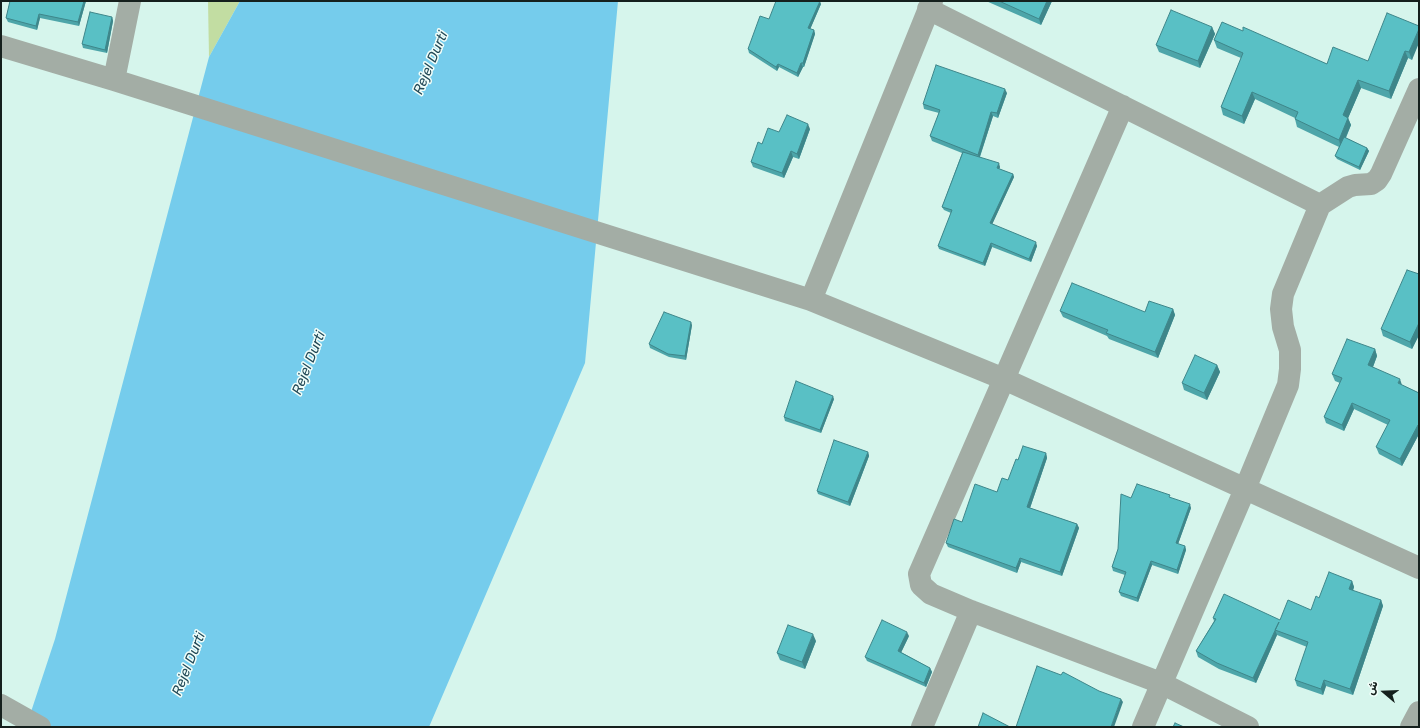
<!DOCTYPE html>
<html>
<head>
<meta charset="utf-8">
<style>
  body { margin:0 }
  #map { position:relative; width:1420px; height:728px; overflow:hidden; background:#d6f5ec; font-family:Rubik,"Noto Sans Arabic",sans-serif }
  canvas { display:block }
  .frame { position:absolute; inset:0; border:2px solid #15201d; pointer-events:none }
  .north { position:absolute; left:1364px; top:672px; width:40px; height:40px; -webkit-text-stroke:3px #f1fefa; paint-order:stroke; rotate:289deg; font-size:11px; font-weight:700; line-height:16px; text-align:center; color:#15201d }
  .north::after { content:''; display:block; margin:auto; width:14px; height:18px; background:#15201d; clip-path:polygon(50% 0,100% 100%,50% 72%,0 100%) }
</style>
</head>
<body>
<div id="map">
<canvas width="1420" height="728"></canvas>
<div class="frame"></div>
<div class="north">ش</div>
</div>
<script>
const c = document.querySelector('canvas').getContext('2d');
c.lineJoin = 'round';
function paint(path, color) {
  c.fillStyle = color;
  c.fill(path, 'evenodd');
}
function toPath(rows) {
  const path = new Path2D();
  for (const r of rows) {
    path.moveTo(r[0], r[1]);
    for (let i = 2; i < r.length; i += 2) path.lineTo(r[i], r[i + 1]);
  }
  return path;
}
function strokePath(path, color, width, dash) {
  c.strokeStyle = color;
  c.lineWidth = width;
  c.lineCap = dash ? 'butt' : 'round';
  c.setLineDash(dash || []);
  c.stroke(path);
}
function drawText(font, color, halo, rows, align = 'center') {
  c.font = font + ' Rubik,sans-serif';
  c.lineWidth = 3;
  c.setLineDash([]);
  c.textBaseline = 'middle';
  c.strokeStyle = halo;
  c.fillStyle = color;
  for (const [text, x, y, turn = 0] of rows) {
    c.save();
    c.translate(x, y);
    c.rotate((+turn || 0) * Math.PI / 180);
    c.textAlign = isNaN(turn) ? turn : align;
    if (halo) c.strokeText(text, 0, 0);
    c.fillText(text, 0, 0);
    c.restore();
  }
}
paint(toPath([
  [208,1,240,1,209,57]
]), '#c2dda2');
paint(toPath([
  [240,1,618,1,585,363,429,727,26,727,55,639,209,57]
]), '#75ccec');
strokePath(toPath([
  [928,9,1320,205],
  [1,46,114,80,811,300,1004,379,1419,568],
  [114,80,130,1],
  [1123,106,919,574,921,585,931,594,971,611,1161,683,1248,727],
  [811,300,932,1],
  [1,705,40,727],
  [922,727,971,611],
  [1143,727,1245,489,1288,385,1290,369,1290,350,1283,327,1281,309,1283,294,1320,205,1348,187,1355,185,1371,184,1377,180,1381,174,1419,89],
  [1411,727,1419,712]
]), '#a3ada5', 22);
paint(toPath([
  [10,1,86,1,79,26,40,18,37,30,8,22,6,18],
  [986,1,1052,1,1041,25],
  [821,4,810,29,814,30,815,34,804,67,803,67,798,77,779,67,777,71,749,53,748,49,769,19],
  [112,17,113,21,107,53,83,48,82,44],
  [1419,26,1412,60,1408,58,1391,99,1361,88,1348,118,1351,125,1346,138,1367,148,1369,151,1360,170,1337,159,1335,156,1339,147,1297,127,1295,119,1295,118,1255,99,1244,124,1223,115,1221,107,1241,58,1217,48,1214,40,1243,31,1327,64,1368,61],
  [1212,27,1215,34,1200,68,1159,52,1156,45],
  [1007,93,998,118,993,116,980,157,1000,167,999,169,1013,174,1014,177,992,224,1037,246,1031,262,992,247,985,266,939,249,938,246,951,213,944,210,942,207,962,153,932,141,930,136,939,113,924,109,923,104],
  [810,129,799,159,793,157,784,178,753,167,751,162,762,144,779,132],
  [1419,274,1419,335,1412,349,1383,336,1381,329],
  [1173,309,1175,315,1158,358,1109,339,1107,336,1063,317,1060,311,1145,312],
  [692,325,686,360,669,357,650,348,649,344],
  [1375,349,1377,356,1373,367,1402,385,1419,393,1419,434,1402,466,1379,454,1376,447,1388,425,1354,409,1344,431,1326,423,1324,417,1340,383,1335,381,1332,374],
  [1217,365,1220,372,1207,400,1184,390,1182,383],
  [834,399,821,433,785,421,784,417],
  [868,452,869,456,850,506,818,494,817,491],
  [1046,453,1047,458,1030,508,1077,524,1079,528,1062,576,1021,562,1017,573,948,547,946,543,962,522,997,492,1008,480,1018,460],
  [1131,498,1171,498,1191,508,1178,544,1185,546,1186,550,1178,574,1152,565,1138,602,1121,596,1119,592,1125,575,1113,571,1112,567,1118,549],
  [1352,581,1354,587,1353,591,1381,600,1383,606,1353,695,1326,686,1323,695,1297,686,1295,680,1307,647,1277,635,1256,683,1219,669,1198,657,1196,651,1214,621,1213,618,1280,620,1311,610,1319,598],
  [909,636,901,652,930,668,932,672,926,687,867,661,865,657],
  [816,641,805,669,780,660,777,653]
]), '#4da5a9');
paint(toPath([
  [84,1,86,1,79,26,78,22],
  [820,1,821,4,809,32,808,28],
  [1047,1,1052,1,1041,25,1039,19],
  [39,14,40,18,37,30,36,26],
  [112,17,113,21,107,53,105,50],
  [1212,27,1215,34,1200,68,1198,61],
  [1419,29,1419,43,1412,60,1409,52],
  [814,30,815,34,804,67,803,63],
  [1405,51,1408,58,1391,99,1389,91],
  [801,63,803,67,798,77,797,73],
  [778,64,779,67,777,71,776,67],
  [1358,80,1361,88,1346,123,1343,115],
  [1005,89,1007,93,998,118,997,113],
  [1252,92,1255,99,1244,124,1242,116],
  [991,112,993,116,979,159,978,155],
  [1348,118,1351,125,1341,148,1339,140],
  [808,124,810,129,799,159,797,154],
  [1367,148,1369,151,1360,170,1359,167],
  [791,151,793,157,784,178,782,173],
  [999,163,1000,167,998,172,997,168],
  [1013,174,1014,177,991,227,990,223],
  [1036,242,1037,246,1031,262,1029,259],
  [991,243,992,247,985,266,983,263],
  [1173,309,1175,315,1158,358,1155,352],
  [691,322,692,325,686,360,685,356],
  [1419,323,1419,335,1412,349,1410,342],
  [1375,349,1377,356,1371,372,1368,365],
  [1217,365,1220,372,1207,400,1204,393],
  [1400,379,1402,385,1398,383],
  [833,396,834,399,821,433,820,430],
  [1352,403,1354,409,1344,431,1342,425],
  [1418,425,1419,428,1419,434,1402,466,1400,459],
  [868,452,869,456,850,506,848,502],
  [1046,453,1047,458,1029,511,1027,507],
  [1190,504,1191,508,1177,547,1176,543],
  [1077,524,1079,528,1062,576,1060,572],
  [1185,546,1186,550,1178,574,1177,570],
  [1020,558,1021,562,1017,573,1016,568],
  [1151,561,1152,565,1138,602,1137,598],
  [1352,581,1354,587,1351,595,1349,589],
  [1381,600,1383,606,1353,695,1350,689],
  [1279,622,1275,630,1277,635,1256,683,1253,678],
  [907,632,909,636,900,655,898,651],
  [813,634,816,641,805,669,802,662],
  [930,668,932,672,926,687,924,683],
  [1324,680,1326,686,1323,695,1321,689],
  [1121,699,1123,702,1114,727,1111,727]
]), '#3e868a');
const building = toPath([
  [10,1,84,1,78,22,39,14,36,26,6,18,10,1],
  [776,1,820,1,808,28,814,30,803,63,801,63,797,73,778,64,776,67,748,49,760,16,769,19,776,1],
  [999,1,1047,1,1039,19,999,1],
  [1171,10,1212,27,1198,61,1156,45,1171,10],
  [90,12,112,17,105,50,82,44,90,12],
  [1387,13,1419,26,1419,29,1409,52,1405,51,1389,91,1358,80,1343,115,1348,118,1339,140,1295,119,1298,112,1252,92,1242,116,1221,107,1243,53,1214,40,1222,22,1243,31,1243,27,1327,64,1333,47,1368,61,1387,13],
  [936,65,1005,89,997,113,991,112,978,155,930,136,940,110,923,104,936,65],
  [787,115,808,124,797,154,791,151,782,173,751,162,758,142,762,144,768,128,779,132,787,115],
  [1344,137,1367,148,1359,167,1335,156,1344,137],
  [963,152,999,163,997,168,1013,174,990,223,1036,242,1029,259,991,243,983,263,938,246,952,210,942,207,963,152],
  [1407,270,1419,274,1419,323,1410,342,1381,329,1407,270],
  [1072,283,1145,312,1149,301,1173,309,1155,352,1106,333,1108,330,1060,311,1072,283],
  [664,312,691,322,685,356,668,354,649,344,664,312],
  [1347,339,1375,349,1368,365,1400,379,1398,383,1419,393,1419,426,1418,425,1400,459,1376,447,1390,420,1352,403,1342,425,1324,417,1342,378,1332,374,1347,339],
  [1195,355,1217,365,1204,393,1182,383,1195,355],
  [796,381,833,396,820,430,784,417,796,381],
  [834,440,868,452,848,502,817,491,834,440],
  [1023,446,1046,453,1027,507,1077,524,1060,572,1020,558,1016,568,946,543,954,519,962,522,975,484,997,492,1002,478,1008,480,1016,459,1018,460,1023,446],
  [1137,484,1170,495,1169,497,1190,504,1176,543,1185,546,1177,570,1151,561,1137,598,1119,592,1126,572,1112,567,1118,549,1121,494,1131,498,1137,484],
  [1329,572,1352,581,1349,589,1381,600,1350,689,1324,680,1321,689,1295,680,1308,642,1275,630,1279,622,1253,678,1217,663,1196,651,1216,619,1213,618,1224,594,1280,620,1288,600,1311,610,1316,596,1319,598,1329,572],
  [882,620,907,632,898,651,930,668,924,683,865,657,882,620],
  [788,625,813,634,802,662,777,653,788,625],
  [1037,666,1061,675,1063,672,1099,691,1121,699,1111,727,1016,727,1037,666],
  [983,713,1010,727,978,727,983,713],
  [1175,723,1184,727,1173,727,1175,723]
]);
paint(building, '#59c0c5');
strokePath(building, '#3e868a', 1);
drawText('italic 14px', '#234a58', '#f1fefa', [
  ["Rejel Durti",431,63,-67],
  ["Rejel Durti",309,363,-68],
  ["Rejel Durti",189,664,-68]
]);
</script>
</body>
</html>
